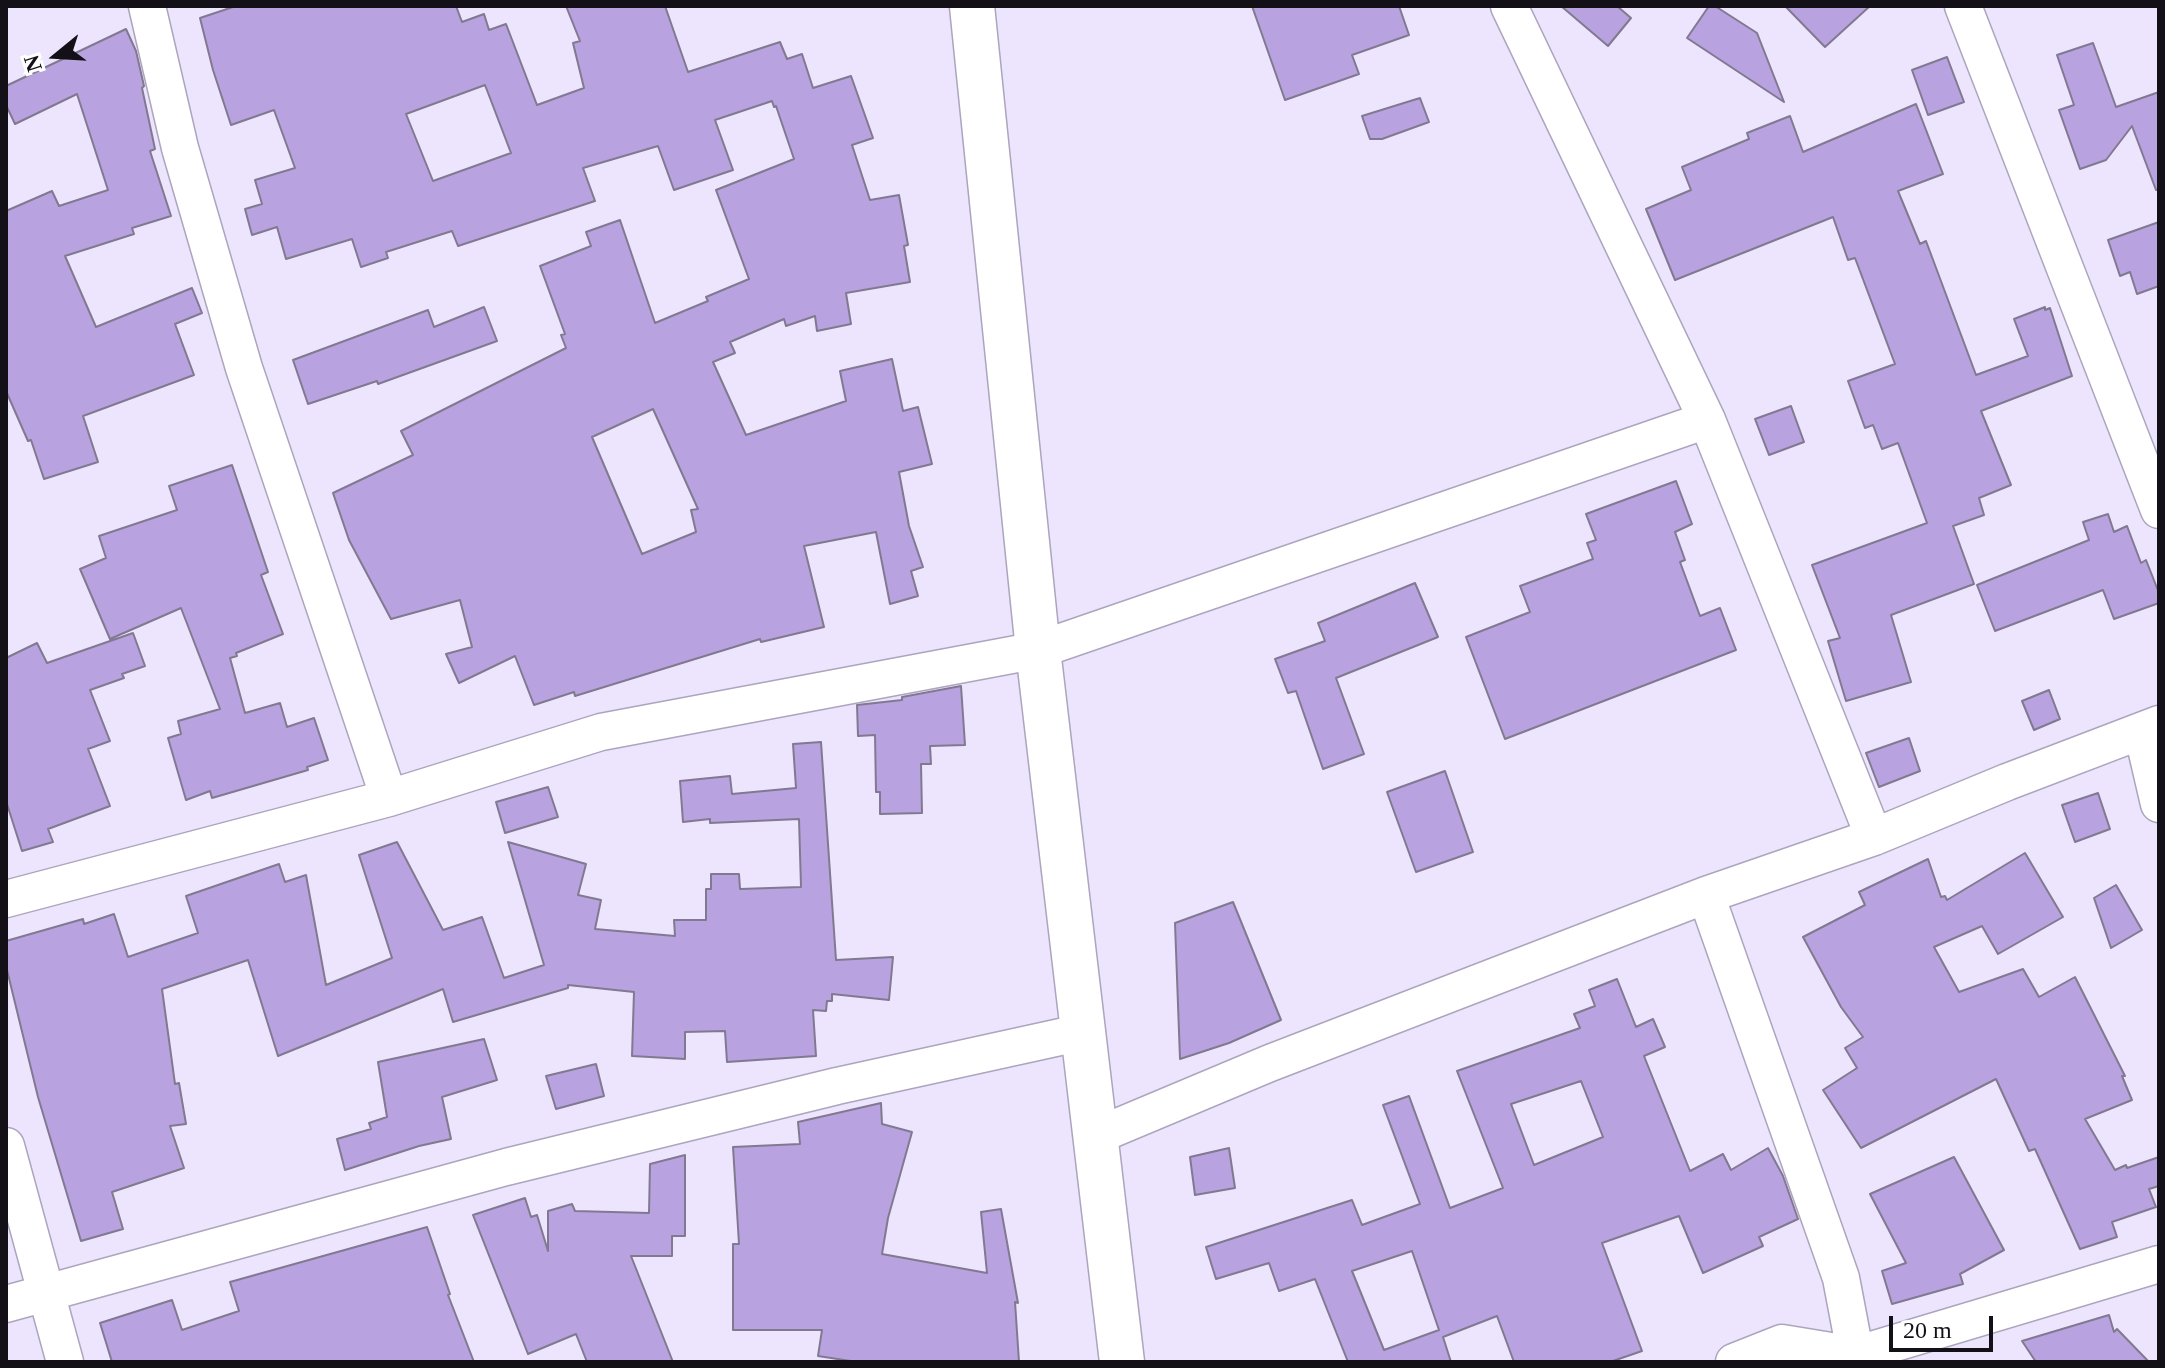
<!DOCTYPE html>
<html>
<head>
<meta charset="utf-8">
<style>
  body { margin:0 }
  #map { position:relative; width:2165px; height:1368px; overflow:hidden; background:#ede5fe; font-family:"Times New Roman",serif }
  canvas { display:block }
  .frame { position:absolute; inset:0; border:8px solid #131018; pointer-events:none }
  .north { position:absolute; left:16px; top:16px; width:80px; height:80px; -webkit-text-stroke:6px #fff; paint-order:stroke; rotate:252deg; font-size:22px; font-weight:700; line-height:32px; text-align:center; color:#131018 }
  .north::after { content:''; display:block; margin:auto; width:28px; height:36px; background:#131018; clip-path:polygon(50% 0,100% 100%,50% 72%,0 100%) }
  .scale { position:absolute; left:1889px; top:1316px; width:104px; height:36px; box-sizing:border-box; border:4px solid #131018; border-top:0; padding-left:10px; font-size:24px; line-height:28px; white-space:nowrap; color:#131018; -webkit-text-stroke:6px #fff; paint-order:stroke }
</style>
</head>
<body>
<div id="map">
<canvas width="2165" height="1368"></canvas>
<div class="frame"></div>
<div class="north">N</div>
<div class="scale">20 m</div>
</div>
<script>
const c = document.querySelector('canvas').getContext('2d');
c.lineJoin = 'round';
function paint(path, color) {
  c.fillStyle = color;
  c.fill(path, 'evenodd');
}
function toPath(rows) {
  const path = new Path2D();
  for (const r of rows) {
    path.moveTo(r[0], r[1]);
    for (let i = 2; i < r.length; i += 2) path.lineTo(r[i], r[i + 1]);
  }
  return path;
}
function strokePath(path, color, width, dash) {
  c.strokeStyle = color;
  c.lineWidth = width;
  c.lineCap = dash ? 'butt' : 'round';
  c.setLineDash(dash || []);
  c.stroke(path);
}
const building = toPath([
  [236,6,456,6,462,22,484,14,489,30,506,24,537,105,584,88,573,43,580,41,566,6,665,6,688,72,780,42,787,59,802,54,813,88,851,76,873,138,852,145,870,200,899,195,908,245,904,246,910,282,846,293,851,324,817,331,815,316,786,326,784,319,730,342,735,353,713,362,746,435,846,401,840,371,892,359,903,411,918,407,932,464,899,472,909,526,923,567,911,571,918,596,890,604,876,532,804,546,824,627,761,642,760,639,575,696,574,692,534,705,515,656,459,683,446,654,472,647,460,600,391,619,349,540,333,493,413,455,401,431,566,348,561,335,565,334,540,266,591,246,586,232,620,220,655,323,708,301,706,297,749,279,716,190,794,159,776,106,774,107,772,101,715,120,733,170,674,190,658,146,583,168,595,201,458,246,452,231,386,252,388,258,361,267,352,239,286,259,277,227,252,235,245,209,262,204,255,180,295,168,274,110,231,125,213,70,200,18,236,6],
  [485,85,511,153,433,181,406,114,485,85],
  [653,409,698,509,691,510,696,532,642,554,592,437,653,409],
  [1252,6,1399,6,1409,35,1352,55,1359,74,1285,100,1252,6],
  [1561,6,1617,6,1631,18,1608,46,1561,6],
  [1709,6,1715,6,1757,33,1784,102,1687,38,1709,6],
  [1785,6,1870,6,1825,47,1785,6],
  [126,29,136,51,144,86,142,88,155,149,150,151,171,216,132,228,134,234,65,256,96,327,192,288,202,313,175,324,194,375,83,416,98,462,44,479,31,440,28,441,6,391,6,211,52,191,59,206,108,190,77,94,15,124,6,105,6,86,126,29],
  [2093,43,2116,107,2159,92,2159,190,2156,190,2132,126,2106,160,2080,169,2059,110,2074,105,2057,55,2093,43],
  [1947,57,1964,102,1928,115,1912,70,1947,57],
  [1420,98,1429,122,1382,139,1370,139,1362,116,1420,98],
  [1916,104,1943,174,1898,191,1920,244,1926,241,1976,375,2028,356,2014,319,2045,307,2045,310,2050,308,2072,376,1981,411,2011,485,1979,498,1984,515,1953,526,1974,584,1891,615,1911,682,1846,701,1828,641,1840,638,1812,565,1927,523,1898,443,1882,449,1873,425,1865,428,1848,381,1895,364,1855,258,1848,260,1833,217,1675,280,1646,209,1691,190,1682,167,1749,139,1747,133,1790,116,1803,152,1916,104],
  [2159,222,2159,286,2137,294,2130,272,2120,276,2108,240,2159,222],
  [484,307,497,341,378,384,377,381,308,404,293,360,428,310,434,327,484,307],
  [1791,406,1804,442,1769,455,1755,419,1791,406],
  [232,465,268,572,261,575,283,634,236,653,237,656,230,658,245,713,280,703,287,727,314,718,328,760,307,767,308,770,212,798,210,791,186,800,168,738,181,734,178,721,220,709,181,608,110,639,80,569,106,558,99,536,177,510,169,486,232,465],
  [1676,481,1692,524,1675,532,1685,560,1680,562,1700,616,1720,608,1736,650,1505,739,1466,637,1530,612,1520,586,1593,559,1587,543,1596,540,1586,514,1676,481],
  [2108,514,2114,532,2127,526,2141,563,2146,560,2159,593,2159,603,2114,619,2103,590,1995,631,1977,585,2089,540,2083,522,2108,514],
  [1415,583,1438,637,1336,678,1364,754,1323,769,1296,691,1288,693,1275,659,1325,641,1318,623,1415,583],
  [133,633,145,666,122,674,124,678,90,690,110,741,88,749,110,806,48,829,53,842,22,851,6,801,6,658,37,643,47,663,133,633],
  [961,686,965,745,930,746,931,764,921,764,922,813,880,814,880,792,876,792,875,735,858,736,857,705,902,700,902,697,961,686],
  [2049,690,2060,719,2034,730,2022,701,2049,690],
  [1909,738,1920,771,1879,787,1866,753,1909,738],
  [821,742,836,960,893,957,889,1000,832,994,832,1001,827,1001,826,1011,813,1010,816,1056,727,1062,725,1031,685,1032,685,1059,632,1056,634,992,568,985,568,988,453,1022,443,989,278,1056,248,960,162,989,175,1084,179,1083,186,1124,170,1126,184,1168,112,1192,123,1229,81,1241,38,1097,6,966,6,941,83,919,84,924,114,914,128,957,198,933,186,896,279,864,285,882,306,875,326,985,392,958,359,855,397,842,443,930,482,917,504,978,544,965,508,842,586,864,578,895,601,900,595,929,675,936,674,920,706,920,706,889,711,889,711,874,739,874,740,889,801,887,799,819,710,823,710,819,683,822,680,781,730,776,732,794,796,788,793,744,821,742],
  [1445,771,1473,852,1416,872,1387,792,1445,771],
  [548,787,558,817,505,833,496,802,548,787],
  [2098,793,2110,829,2075,842,2062,805,2098,793],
  [2025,853,2063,917,1998,954,1982,926,1934,947,1959,992,2023,969,2039,997,2075,977,2125,1076,2122,1076,2132,1100,2085,1119,2115,1170,2126,1165,2127,1168,2159,1157,2159,1186,2149,1189,2156,1207,2112,1222,2117,1237,2080,1249,2035,1149,2029,1151,1996,1079,1861,1148,1823,1090,1857,1068,1845,1048,1863,1037,1841,1007,1803,937,1865,905,1859,892,1928,859,1941,897,1945,896,1947,900,2025,853],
  [2116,885,2142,930,2111,948,2094,898,2116,885],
  [1233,902,1281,1020,1229,1043,1180,1059,1175,923,1233,902],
  [1617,979,1636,1027,1653,1019,1665,1047,1644,1056,1690,1171,1723,1154,1731,1170,1768,1148,1783,1176,1798,1219,1759,1237,1763,1246,1703,1273,1679,1216,1602,1243,1642,1351,1610,1362,1514,1362,1497,1316,1443,1337,1451,1362,1348,1362,1315,1279,1279,1291,1269,1263,1216,1279,1206,1247,1352,1200,1362,1225,1420,1204,1383,1105,1409,1096,1450,1208,1503,1188,1457,1071,1580,1028,1574,1014,1595,1006,1589,990,1617,979],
  [1581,1081,1603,1137,1534,1165,1511,1104,1581,1081],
  [1412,1251,1439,1330,1384,1350,1352,1271,1412,1251],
  [484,1039,497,1080,442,1097,451,1139,419,1146,345,1170,337,1139,371,1129,369,1123,387,1117,378,1062,484,1039],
  [596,1064,604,1096,556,1109,546,1076,596,1064],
  [881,1103,882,1124,912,1132,888,1218,882,1254,987,1273,981,1212,1001,1209,1018,1303,1015,1302,1019,1362,857,1362,818,1356,822,1330,733,1330,733,1244,739,1244,733,1147,800,1144,798,1122,881,1103],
  [1229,1148,1235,1188,1195,1195,1190,1157,1229,1148],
  [685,1155,685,1236,672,1236,672,1256,631,1256,673,1362,587,1362,576,1334,528,1354,473,1215,525,1198,531,1217,537,1215,548,1251,548,1211,572,1204,575,1211,649,1213,650,1164,685,1155],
  [1954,1157,2004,1250,1960,1274,1963,1284,1892,1304,1882,1271,1906,1263,1870,1194,1954,1157],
  [427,1227,450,1294,448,1295,474,1362,112,1362,100,1323,172,1300,182,1330,239,1311,230,1282,427,1227],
  [2109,1315,2114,1332,2117,1329,2149,1362,2036,1362,2022,1341,2109,1315]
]);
paint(building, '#b8a2df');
strokePath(building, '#817990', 2);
const minor = toPath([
  [147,6,180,148,244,368,389,798],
  [1509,6,1707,420,1874,837],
  [1963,6,2159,510],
  [2142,731,2159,804],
  [1706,895,1841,1278,1857,1362],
  [6,899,389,798,601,732,1038,650,1707,420],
  [1096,1136,1270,1063,1706,895,1874,837,2007,782,2159,724],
  [6,1146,65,1362],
  [6,1304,506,1167,837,1086,1083,1032],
  [1734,1362,1782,1343,1855,1355,2159,1264]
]);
const tertiary = toPath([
  [972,6,1038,650,1122,1362]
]);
strokePath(minor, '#ada5bd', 39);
strokePath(tertiary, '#ada5bd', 47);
strokePath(minor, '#fff', 36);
strokePath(tertiary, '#fff', 44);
</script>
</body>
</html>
